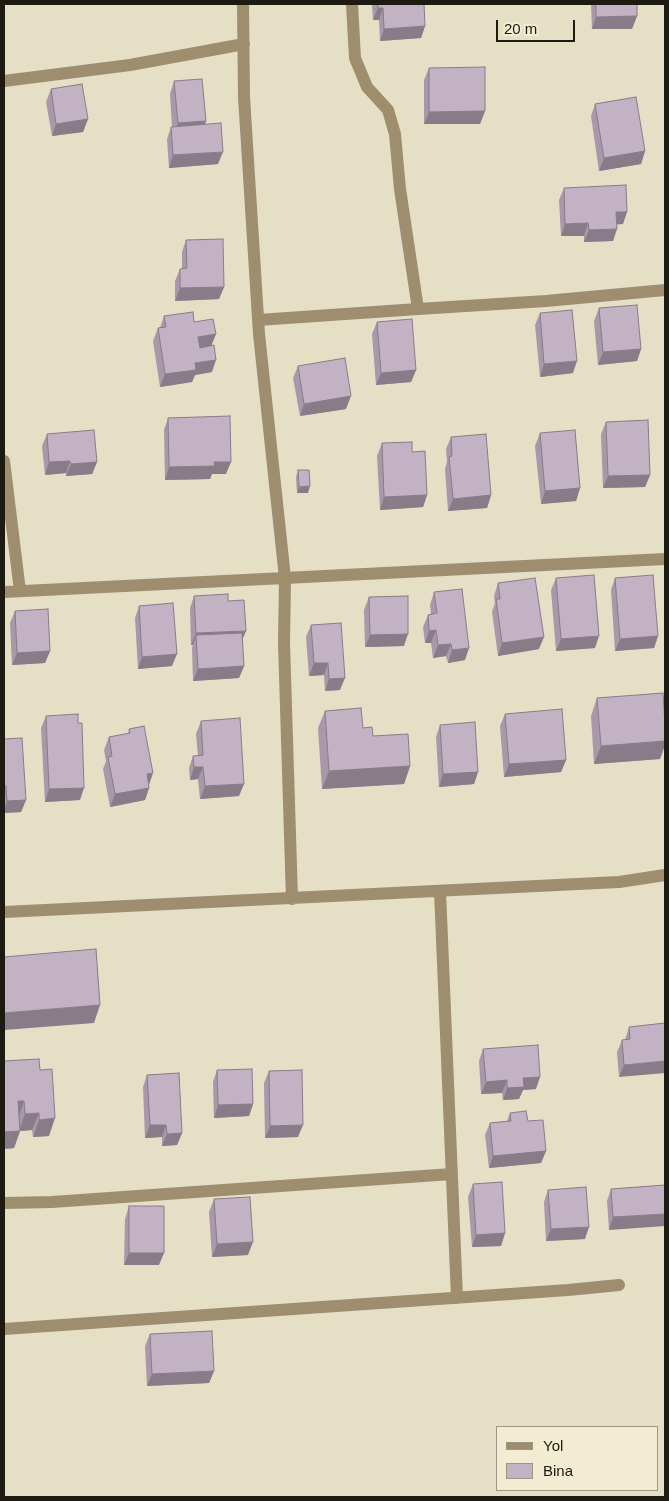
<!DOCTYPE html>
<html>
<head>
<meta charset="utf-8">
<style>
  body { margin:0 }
  #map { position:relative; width:669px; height:1501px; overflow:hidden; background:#e5dfc6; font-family:Arial,sans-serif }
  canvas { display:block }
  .frame { position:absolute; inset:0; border:5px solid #1c1a11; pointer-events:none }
  .legend { position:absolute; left:496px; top:1426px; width:162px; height:65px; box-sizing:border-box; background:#f2ecd3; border:1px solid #9c9885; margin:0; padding:6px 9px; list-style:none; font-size:15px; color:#1c1a11 }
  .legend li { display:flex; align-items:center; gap:10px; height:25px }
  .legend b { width:25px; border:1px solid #9c9885 }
  .scale { position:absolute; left:496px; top:20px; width:79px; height:22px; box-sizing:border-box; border:2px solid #1c1a11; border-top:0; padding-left:6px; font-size:15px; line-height:18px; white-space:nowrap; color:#1c1a11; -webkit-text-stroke:4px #f2ecd3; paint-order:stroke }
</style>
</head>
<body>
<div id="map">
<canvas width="669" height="1501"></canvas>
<div class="frame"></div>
<ul class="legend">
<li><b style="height:6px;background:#9e8e6e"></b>Yol</li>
<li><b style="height:14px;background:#c3b1c4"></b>Bina</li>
</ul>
<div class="scale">20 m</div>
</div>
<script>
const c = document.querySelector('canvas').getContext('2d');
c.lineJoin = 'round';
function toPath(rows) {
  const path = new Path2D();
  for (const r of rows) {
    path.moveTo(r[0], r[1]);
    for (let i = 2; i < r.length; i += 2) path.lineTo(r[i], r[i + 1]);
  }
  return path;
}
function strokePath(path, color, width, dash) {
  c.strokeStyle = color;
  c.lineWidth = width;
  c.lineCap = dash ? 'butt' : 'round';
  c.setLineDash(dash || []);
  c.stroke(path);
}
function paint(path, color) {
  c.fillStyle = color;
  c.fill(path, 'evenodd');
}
strokePath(toPath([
  [243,4,244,97,259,334,285,578,284,643,292,899],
  [352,4,355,58,367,87,388,110,395,134,400,189,418,309,546,301,665,290],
  [4,81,130,65,244,44],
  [258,320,418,309],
  [4,461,20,591],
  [4,592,665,559],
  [440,891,457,1298],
  [4,912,619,882,665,875],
  [4,1203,52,1202,452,1174],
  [4,1329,568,1290,619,1285]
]), '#9e8e6e', 12);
paint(toPath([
  [372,4,424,4,425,26,421,38,380,41,379,20,373,20],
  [591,4,637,4,637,16,632,29,592,29],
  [429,68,485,111,480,124,424,124,424,80],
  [174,81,206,121,205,124,218,164,169,168,167,139,171,127,172,127,170,94],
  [51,89,88,119,83,132,52,136,46,102],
  [595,104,645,151,641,164,599,171,591,116],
  [564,188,623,224,617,224,613,241,584,242,584,236,561,236,559,200],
  [186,240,224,287,219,299,175,301,175,281,180,269,182,269,182,252],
  [599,308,641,349,637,361,598,365,594,321],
  [540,313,573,373,540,377,535,325],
  [164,316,194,322,216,334,211,346,212,372,195,375,192,382,160,387,153,341,158,328,160,328],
  [377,322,416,370,411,382,376,385,372,334],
  [298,366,346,409,300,416,293,378],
  [168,418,226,474,212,474,210,479,165,480,164,430],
  [606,422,650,475,645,487,603,488,601,434],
  [540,433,580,488,576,501,541,504,535,446],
  [47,434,97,462,92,474,66,476,66,473,45,475,42,446],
  [451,437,491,495,487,508,448,511,445,469,447,462,446,449],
  [382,443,412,452,427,495,423,507,380,510,377,456],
  [298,470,308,493,297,493,296,477],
  [556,578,595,648,556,651,551,590],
  [615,578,658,636,654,648,615,651,611,590],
  [498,583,539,649,498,656,492,612,495,603,494,596],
  [434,592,465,660,448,663,446,656,433,658,431,643,425,643,423,627,428,615,431,614,430,605],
  [194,596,228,601,242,639,244,666,239,678,193,681,192,648,193,645,191,645,190,608],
  [369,597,404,646,365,647,364,610],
  [139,606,172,666,138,669,135,618],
  [15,611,50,651,45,663,12,665,10,623],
  [311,625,340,690,325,691,324,675,309,676,306,637],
  [597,698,665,741,665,745,660,759,594,764,591,716],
  [325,711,363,728,410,766,404,784,322,789,318,728],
  [505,714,566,760,561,772,504,777,500,726],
  [46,716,80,800,45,802,41,728],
  [201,721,239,796,200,799,198,779,190,780,189,768,193,756,198,756,196,734],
  [440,725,478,772,474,784,439,787,436,737],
  [129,729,149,788,145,800,110,807,103,769,106,761,104,750,109,737,128,734],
  [4,739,26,800,21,812,4,813],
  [665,1023,619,1077,617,1052,622,1040,625,1040,629,1027],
  [483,1049,536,1089,523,1090,519,1099,503,1100,502,1093,481,1094,479,1061],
  [4,1061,40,1070,49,1136,33,1137,32,1130,20,1131,14,1148,4,1149],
  [217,1070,253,1104,249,1116,214,1118,213,1082],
  [269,1071,298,1137,265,1138,264,1083],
  [147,1075,182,1133,177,1145,162,1146,162,1137,145,1138,143,1087],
  [510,1113,546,1151,541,1163,489,1168,485,1135,490,1123,507,1121],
  [473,1184,505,1233,501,1246,472,1247,468,1197],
  [665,1185,609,1230,607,1201,611,1189],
  [548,1190,585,1239,546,1241,544,1202],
  [214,1199,248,1255,212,1257,209,1212],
  [129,1206,159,1265,124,1265,125,1219],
  [150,1334,214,1371,209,1383,147,1386,145,1346]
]), '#a898a9');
paint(toPath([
  [378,8,383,8,379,20,373,20],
  [637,16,632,29,592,29,596,17],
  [425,26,421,38,380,41,384,29],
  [485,111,480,124,424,124,429,112],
  [88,119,83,132,52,136,56,124],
  [206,121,202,133,173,136,178,123],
  [645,151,641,164,599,171,604,158],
  [223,152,218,164,169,168,173,155],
  [616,212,627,212,623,224,612,225],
  [588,223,584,236,561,236,565,224],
  [617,229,613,241,584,242,589,230],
  [224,287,219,299,175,301,180,288],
  [216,334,211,346,193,349,198,337],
  [641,349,637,361,598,365,603,352],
  [216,360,212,372,195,375,192,382,160,387,165,374,195,363],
  [577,361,573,373,540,377,544,364],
  [416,370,411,382,376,385,381,373],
  [351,396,346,409,300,416,304,404],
  [70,461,66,473,45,475,49,462],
  [97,462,92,474,66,476,71,464],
  [214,462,231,462,226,474,212,474,210,479,165,480,169,467],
  [650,475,645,487,603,488,608,476],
  [310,486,308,493,297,493,299,487],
  [580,488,576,501,541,504,545,491],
  [427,495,423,507,380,510,384,497],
  [491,495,487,508,448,511,453,499],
  [436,630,431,643,425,643,429,631],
  [246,631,241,643,196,635,193,645,191,645,196,633],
  [408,634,404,646,365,647,370,635],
  [599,636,595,648,556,651,561,639],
  [658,636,654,648,615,651,620,639],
  [544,637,539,649,498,656,502,643],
  [451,644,446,656,433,658,438,645],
  [469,648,465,660,448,663,452,650],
  [50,651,45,663,12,665,17,653],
  [177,654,172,666,138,669,142,657],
  [314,663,328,663,324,675,309,676],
  [244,666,239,678,193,681,198,669],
  [345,678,340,690,325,691,329,679],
  [665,741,665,745,660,759,594,764,601,746],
  [566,760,561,772,504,777,509,764],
  [410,766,404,784,322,789,329,771],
  [194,767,203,767,198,779,190,780],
  [478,772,474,784,439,787,443,774],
  [153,773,149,785,147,774],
  [244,784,239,796,200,799,205,786],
  [84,788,80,800,45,802,49,789],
  [149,788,145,800,110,807,115,794],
  [26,800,21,812,4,813,4,811,7,801],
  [100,1005,94,1023,4,1030,4,1013],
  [665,1061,665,1073,619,1077,624,1065],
  [540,1077,536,1089,523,1090,519,1099,503,1100,507,1088,523,1078],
  [507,1080,502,1093,481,1094,486,1082],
  [18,1101,24,1101,18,1118],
  [253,1104,249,1116,214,1118,218,1105],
  [39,1113,32,1130,20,1131,14,1148,4,1149,4,1132,19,1131,25,1114],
  [55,1118,49,1136,33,1137,39,1120],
  [150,1125,166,1125,162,1137,145,1138],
  [303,1125,298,1137,265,1138,270,1126],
  [182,1133,177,1145,162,1146,167,1134],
  [546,1151,541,1163,489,1168,493,1156],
  [665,1214,665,1226,609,1230,613,1217],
  [589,1227,585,1239,546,1241,551,1229],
  [505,1233,501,1246,472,1247,476,1235],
  [253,1242,248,1255,212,1257,217,1244],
  [129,1253,164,1253,159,1265,124,1265],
  [214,1371,209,1383,147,1386,152,1374]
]), '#887c89');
const building = toPath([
  [378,4,424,4,425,26,384,29,383,8,378,8,378,4],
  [596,4,637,4,637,16,596,17,596,4],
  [485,67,485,111,429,112,429,68,485,67],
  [202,79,206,121,178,123,174,81,202,79],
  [82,84,88,119,56,124,51,89,82,84],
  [636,97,645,151,604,158,595,104,636,97],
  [221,123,223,152,173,155,171,127,221,123],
  [626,185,627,212,616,212,617,229,589,230,588,223,565,224,564,188,626,185],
  [223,239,224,287,180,288,180,269,187,268,186,240,223,239],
  [637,305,641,349,603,352,599,308,637,305],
  [572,310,577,361,544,364,540,313,572,310],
  [193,312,194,322,213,319,216,334,198,337,200,348,214,345,216,360,195,363,196,370,165,374,158,328,166,327,164,316,193,312],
  [412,319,416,370,381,373,377,322,412,319],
  [345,358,351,396,304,404,298,366,345,358],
  [230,416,231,462,214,462,215,466,169,467,168,418,230,416],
  [648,420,650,475,608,476,606,422,648,420],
  [94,430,97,462,71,464,70,461,49,462,47,434,94,430],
  [575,430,580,488,545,491,540,433,575,430],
  [486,434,491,495,453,499,449,457,452,456,451,437,486,434],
  [412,442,412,452,425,451,427,495,384,497,382,443,412,442],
  [298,470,309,470,310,486,299,487,298,470],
  [594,575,599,636,561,639,556,578,594,575],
  [653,575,658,636,620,639,615,578,653,575],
  [535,578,544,637,502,643,496,599,500,599,498,583,535,578],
  [462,589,469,648,452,650,451,644,438,645,436,630,429,631,428,615,437,613,434,592,462,589],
  [228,594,228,601,244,600,246,631,196,633,194,596,228,594],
  [408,596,408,634,370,635,369,597,408,596],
  [173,603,177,654,142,657,139,606,173,603],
  [48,609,50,651,17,653,15,611,48,609],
  [341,623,345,678,329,679,328,663,314,663,311,625,341,623],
  [242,633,244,666,198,669,196,635,242,633],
  [663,693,665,724,665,741,601,746,597,698,663,693],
  [361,708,363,728,372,727,373,736,408,734,410,766,329,771,325,711,361,708],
  [562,709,566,760,509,764,505,714,562,709],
  [78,714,78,723,82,723,84,788,49,789,46,716,78,714],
  [240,718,244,784,205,786,203,767,194,767,193,756,203,755,201,721,240,718],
  [475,722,478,772,443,774,440,725,475,722],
  [144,726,153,773,147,774,149,788,115,794,108,757,112,756,109,737,130,733,129,729,144,726],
  [22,738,26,800,7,801,6,786,4,786,4,739,22,738],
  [96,949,100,1005,4,1013,4,957,96,949],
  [665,1023,665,1061,624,1065,622,1040,630,1039,629,1027,665,1023],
  [538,1045,540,1077,523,1078,524,1087,507,1088,507,1080,486,1082,483,1049,538,1045],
  [39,1059,40,1070,52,1069,55,1118,39,1120,39,1113,25,1114,24,1101,18,1101,20,1131,4,1132,4,1061,39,1059],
  [252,1069,253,1104,218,1105,217,1070,252,1069],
  [302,1070,303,1125,270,1126,269,1071,302,1070],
  [179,1073,182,1133,167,1134,166,1125,150,1125,147,1075,179,1073],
  [526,1111,528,1121,543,1120,546,1151,493,1156,490,1123,511,1121,510,1113,526,1111],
  [502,1182,505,1233,476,1235,473,1184,502,1182],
  [665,1185,665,1214,613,1217,611,1189,665,1185],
  [586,1187,589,1227,551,1229,548,1190,586,1187],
  [250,1197,253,1242,217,1244,214,1199,250,1197],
  [129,1206,164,1206,164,1253,129,1253,129,1206],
  [212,1331,214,1371,152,1374,150,1334,212,1331]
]);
paint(building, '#c3b1c4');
strokePath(building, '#887c89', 1);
</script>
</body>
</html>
